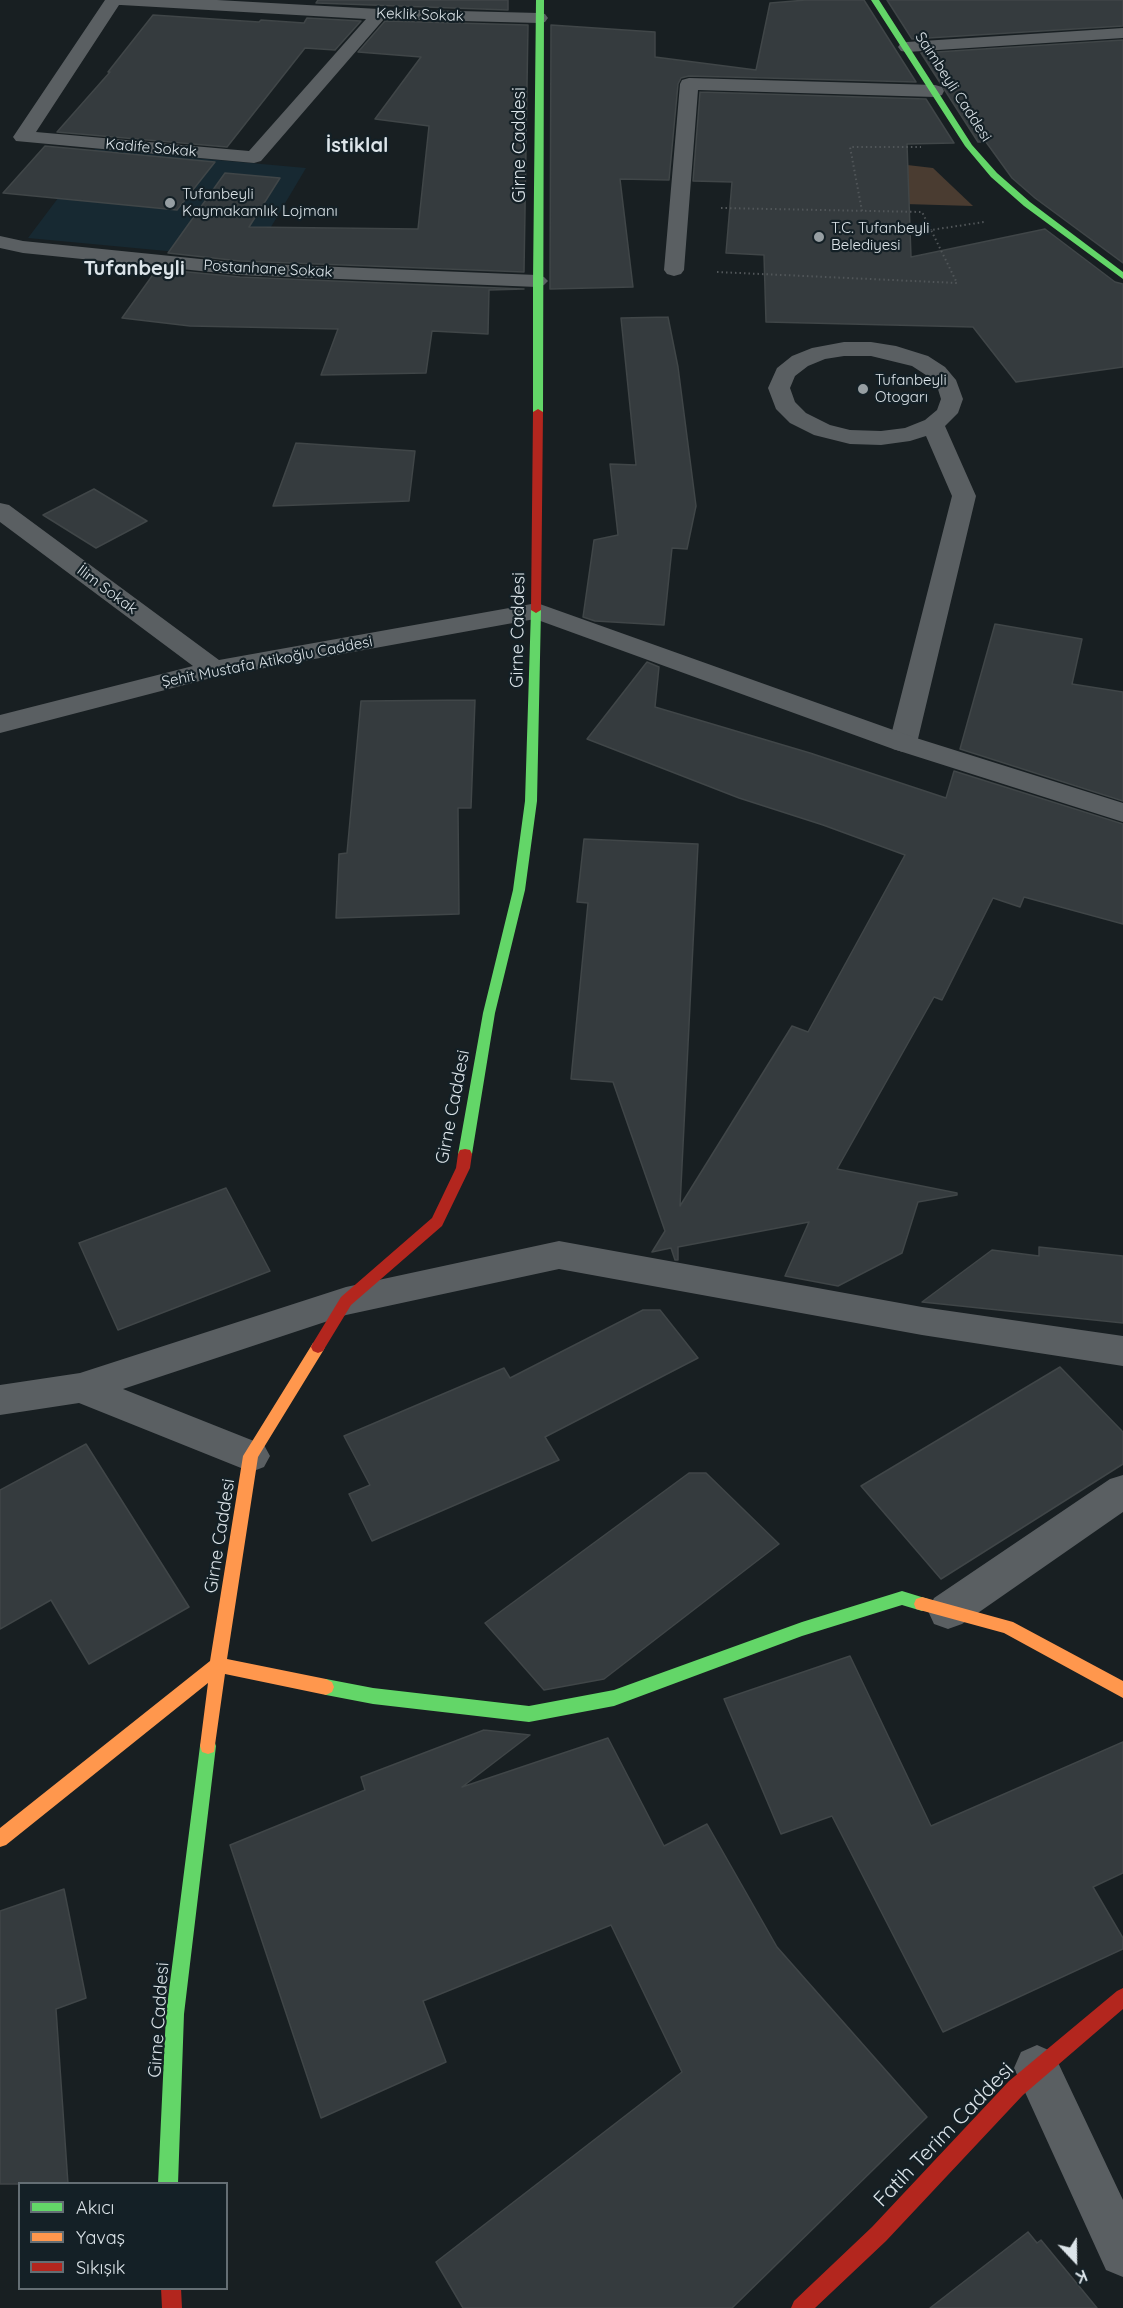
<!DOCTYPE html>
<html>
<head>
<meta charset="utf-8">
<style>
  body { margin:0 }
  #map { position:relative; width:1123px; height:2308px; overflow:hidden; background:#181f22; font-family:Quicksand,sans-serif }
  canvas { display:block }
  .legend { position:absolute; left:18px; top:2182px; width:210px; height:108px; box-sizing:border-box; background:#142026; border:2px solid #646e74; margin:0; padding:8px 10px; list-style:none; font-size:18px; color:#dce4e9 }
  .legend li { display:flex; align-items:center; gap:12px; height:30px }
  .legend b { width:30px; border:2px solid #646e74 }
  .north { position:absolute; left:1045px; top:2230px; width:60px; height:60px; -webkit-text-stroke:4px #142026; paint-order:stroke; rotate:158deg; font-size:16px; font-weight:700; line-height:24px; text-align:center; color:#dce4e9 }
  .north::after { content:''; display:block; margin:auto; width:21px; height:27px; background:#dce4e9; clip-path:polygon(50% 0,100% 100%,50% 72%,0 100%) }
</style>
</head>
<body>
<div id="map">
<canvas width="1123" height="2308"></canvas>
<ul class="legend">
<li><b style="height:8px;background:#63d668"></b>Akıcı</li>
<li><b style="height:8px;background:#ff974d"></b>Yavaş</li>
<li><b style="height:8px;background:#b3261e"></b>Sıkışık</li>
</ul>
<div class="north">K</div>
</div>
<script>
const c = document.querySelector('canvas').getContext('2d');
c.lineJoin = 'round';
function paint(path, color) {
  c.fillStyle = color;
  c.fill(path, 'evenodd');
}
function toPath(rows) {
  const path = new Path2D();
  for (const r of rows) {
    path.moveTo(r[0], r[1]);
    for (let i = 2; i < r.length; i += 2) path.lineTo(r[i], r[i + 1]);
  }
  return path;
}
function strokePath(path, color, width, dash) {
  c.strokeStyle = color;
  c.lineWidth = width;
  c.lineCap = dash ? 'butt' : 'round';
  c.setLineDash(dash || []);
  c.stroke(path);
}
function drawText(font, color, halo, rows, align = 'center') {
  c.font = font + ' Quicksand,sans-serif';
  c.lineWidth = 4.5;
  c.setLineDash([]);
  c.textBaseline = 'middle';
  c.strokeStyle = halo;
  c.fillStyle = color;
  for (const [text, x, y, turn = 0] of rows) {
    c.save();
    c.translate(x, y);
    c.rotate((+turn || 0) * Math.PI / 180);
    c.textAlign = isNaN(turn) ? turn : align;
    if (halo) c.strokeText(text, 0, 0);
    c.fillText(text, 0, 0);
    c.restore();
  }
}
paint(toPath([
  [95,149,306,168,252,259,28,238]
]), '#172932');
paint(toPath([
  [890,163,933,168,973,206,870,203]
]), '#4a3c31');
const building = toPath([
  [318,0,508,0,508,10,316,3,318,0],
  [806,0,864,0,916,82,689,76,681,78,678,84,669,180,620,179,633,287,550,289,551,25,655,32,655,57,756,70,770,3,806,0],
  [887,0,1123,0,1123,26,912,39,887,0],
  [153,15,259,22,261,20,304,23,307,18,361,21,335,50,305,48,227,147,57,132,110,72,108,72,153,15],
  [385,21,528,25,524,272,240,261,168,253,225,173,280,178,249,227,418,229,429,126,375,119,421,57,358,52,385,21],
  [1123,40,1123,263,1035,198,1012,178,986,142,978,142,921,53,1123,40],
  [700,92,926,99,954,143,907,144,911,257,1045,229,1115,282,1123,284,1123,367,1016,382,973,327,766,322,764,255,726,253,732,182,693,181,700,92],
  [45,146,215,162,177,210,3,193,45,146],
  [157,269,240,277,524,289,489,290,488,334,432,331,426,373,321,375,338,329,190,326,122,318,157,269],
  [668,317,678,367,696,506,687,549,672,548,664,625,595,621,583,617,594,540,618,535,610,464,636,465,621,318,668,317],
  [296,443,415,451,409,501,273,506,296,443],
  [94,489,147,521,96,548,43,515,94,489],
  [995,624,1082,639,1072,684,1123,692,1123,801,960,749,995,624],
  [647,662,659,667,655,707,810,753,946,798,954,771,1123,824,1123,924,1024,897,1020,907,993,898,942,1000,934,997,837,1169,957,1193,957,1195,918,1202,902,1253,838,1286,785,1276,809,1222,678,1247,678,1260,675,1260,671,1248,652,1252,665,1231,613,1082,571,1079,588,903,577,902,584,839,698,844,680,1206,792,1026,808,1032,905,855,823,825,739,798,587,739,647,662],
  [475,700,471,808,458,808,459,914,336,918,339,854,347,853,361,701,475,700],
  [226,1188,270,1271,118,1330,79,1243,226,1188],
  [1039,1247,1123,1256,1123,1323,922,1302,992,1250,1039,1256,1039,1247],
  [643,1310,660,1310,698,1358,545,1437,559,1460,372,1541,349,1494,370,1485,344,1436,504,1368,510,1378,643,1310],
  [1060,1367,1123,1432,1123,1464,941,1579,861,1486,1060,1367],
  [86,1444,189,1607,89,1664,51,1600,0,1629,0,1490,86,1444],
  [689,1473,706,1473,779,1544,604,1679,544,1690,485,1623,689,1473],
  [850,1656,931,1826,1123,1742,1123,1873,1093,1887,1123,1938,1123,1949,943,2032,832,1816,781,1834,724,1699,850,1656],
  [484,1730,530,1735,462,1787,608,1738,664,1846,707,1824,777,1947,927,2117,732,2308,463,2308,436,2262,682,2072,611,1925,423,2001,446,2062,321,2118,230,1845,365,1790,361,1777,484,1730],
  [64,1889,86,1998,56,2009,68,2184,0,2184,0,1911,64,1889],
  [1028,2232,1037,2243,1041,2240,1097,2308,930,2308,1028,2232]
]);
paint(building, '#353b3e');
strokePath(building, '#404648', 1.5);
strokePath(toPath([
  [721,208,922,212,931,230],
  [862,211,850,147,921,147],
  [717,272,957,283,931,230,984,222]
]), '#515659', 2, [1.5, 3]);
paint(toPath([
  [689,78,935,85,942,87,944,91,942,95,935,97,698,90,684,270,681,274,674,276,667,274,664,270,680,84,682,80,689,78],
  [844,342,871,342,896,346,928,356,945,367,956,380,963,399,958,413,945,426,976,496,917,743,913,749,903,752,893,749,889,743,952,496,926,436,910,441,881,445,850,444,814,435,790,423,776,409,768,388,777,368,792,356,812,348,844,342],
  [844,356,871,356,912,366,929,377,937,386,941,399,937,410,925,420,905,428,881,431,850,430,830,425,806,413,795,402,790,388,795,376,808,366,825,359,844,356]
]), '#5a5f62');
paint(toPath([
  [105,0,217,0,379,9,539,13,545,14,548,18,545,22,539,23,384,19,261,161,254,163,16,141,13,137,105,0],
  [119,5,121,5,366,19,249,151,36,132,119,5],
  [1123,28,1123,38,907,52,901,51,898,47,901,43,907,42,1123,28],
  [0,236,23,241,240,263,537,275,544,277,548,281,544,285,537,287,240,275,23,253,0,248,0,236],
  [0,503,9,505,219,660,537,603,913,737,1123,803,1123,822,893,749,535,619,215,677,0,733,0,715,193,666,0,522,0,503],
  [559,1241,922,1307,1123,1336,1123,1366,922,1335,559,1269,346,1315,123,1389,264,1445,270,1456,264,1467,251,1472,79,1403,0,1415,0,1385,80,1373,346,1287,559,1241],
  [1123,1475,1123,1512,962,1624,948,1629,934,1624,928,1611,934,1598,1110,1479,1123,1475],
  [1037,2045,1053,2052,1123,2200,1123,2277,1106,2270,1014,2068,1021,2052,1037,2045]
]), '#5a5f62');
paint(toPath([
  [536,0,544,0,543,412,538,415,533,412,533,281,536,0],
  [871,0,879,0,972,145,997,173,1030,202,1123,272,1123,279,1024,206,991,177,965,146,871,0],
  [536,607,541,610,537,801,525,890,495,1013,472,1154,470,1158,465,1159,460,1158,458,1154,483,1013,513,890,525,801,531,610,536,607],
  [902,1591,928,1599,930,1604,928,1609,922,1611,902,1605,802,1636,614,1706,529,1722,373,1704,326,1695,320,1692,318,1687,320,1682,326,1679,373,1688,529,1706,614,1690,802,1622,902,1591],
  [208,1738,214,1740,216,1746,184,2014,178,2184,158,2184,166,2014,200,1746,202,1740,208,1738]
]), '#63d668');
paint(toPath([
  [318,1341,323,1343,325,1347,323,1351,258,1457,227,1659,326,1679,332,1682,334,1687,332,1692,326,1695,225,1674,214,1752,208,1754,202,1752,200,1746,208,1683,6,1845,0,1847,0,1828,210,1661,243,1456,313,1343,318,1341],
  [922,1597,1013,1622,1123,1681,1123,1698,1004,1633,916,1609,914,1604,916,1599,922,1597]
]), '#ff974d');
paint(toPath([
  [538,409,543,412,541,610,536,613,531,610,533,412,538,409],
  [465,1149,470,1150,472,1154,470,1168,442,1226,351,1305,323,1351,318,1353,313,1351,311,1347,313,1343,341,1297,432,1218,456,1168,458,1154,460,1150,465,1149],
  [1123,1988,1123,2009,1023,2095,886,2241,815,2308,791,2308,794,2301,872,2227,1009,2081,1117,1991,1123,1988],
  [161,2288,181,2288,182,2308,162,2308,161,2288]
]), '#b3261e');
for (const [x, y, r, color] of [
  [170,203,6,"#979fa3"],
  [819,237,6,"#979fa3"],
  [863,389,6,"#979fa3"]
]) {
  const dot = new Path2D();
  dot.arc(x, y, r, 0, 2 * Math.PI);
  c.fillStyle = color;
  c.fill(dot);
  strokePath(dot, '#142026', 2);
}
drawText('15px', '#dce4e9', '#142026', [
  ["Keklik Sokak",420,15,2],
  ["Saimbeyli Caddesi",953,87,57],
  ["Kadife Sokak",151,148,5],
  ["Postanhane Sokak",268,269,3],
  ["İlim Sokak",107,590,37],
  ["Şehit Mustafa Atikoğlu Caddesi",267,662,-11]
]);
drawText('15px', '#dce4e9', '#142026', [
  ["Tufanbeyli",182,194],
  ["Kaymakamlık Lojmanı",182,211],
  ["T.C. Tufanbeyli",831,228],
  ["Belediyesi",831,245],
  ["Tufanbeyli",875,380],
  ["Otogarı",875,397]
], 'left');
drawText('18px', '#dce4e9', '#142026', [
  ["Girne Caddesi",520,145,-90],
  ["Girne Caddesi",518,630,-89],
  ["Girne Caddesi",453,1107,-79],
  ["Girne Caddesi",220,1536,-81],
  ["Girne Caddesi",159,2020,-86]
]);
drawText('bold 20px', '#dce4e9', '#142026', [
  ["İstiklal",357,146],
  ["Tufanbeyli",134,269]
]);
drawText('21px', '#dce4e9', '#142026', [
  ["Fatih Terim Caddesi",944,2135,-46]
]);
</script>
</body>
</html>
